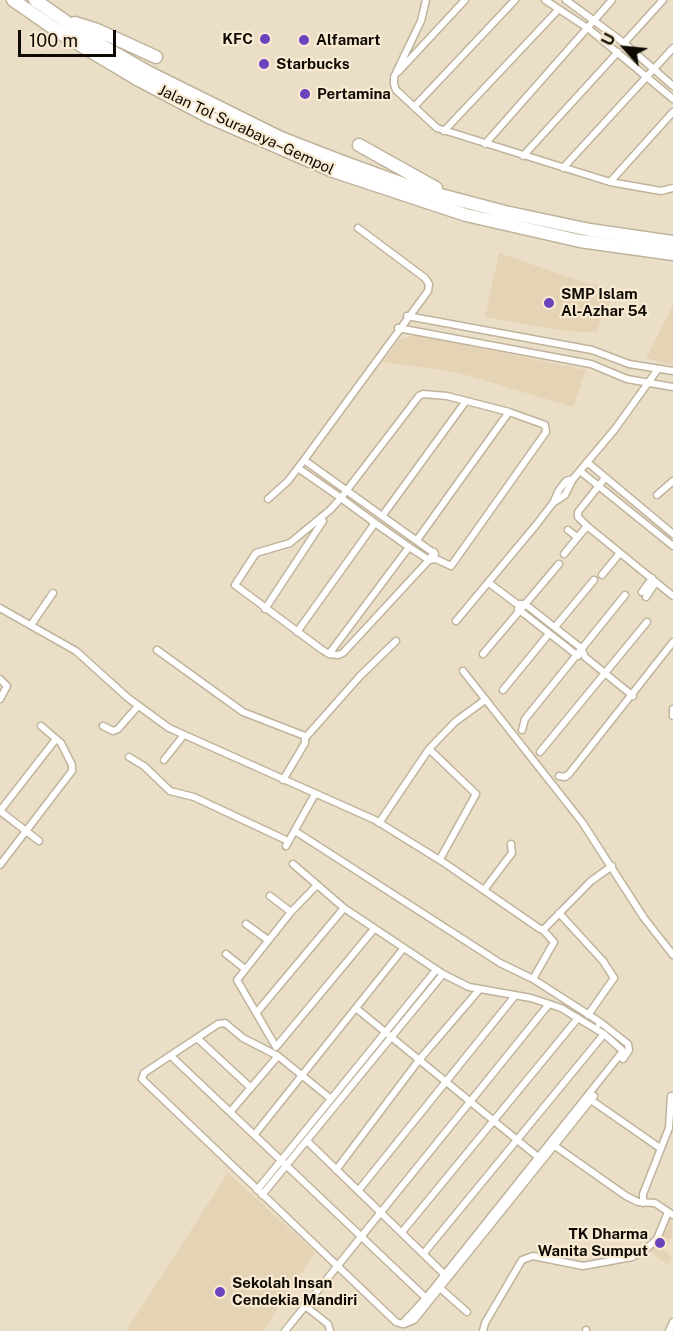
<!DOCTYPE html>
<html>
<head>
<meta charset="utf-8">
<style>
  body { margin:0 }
  #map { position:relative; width:673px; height:1331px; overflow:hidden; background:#ebdec6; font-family:"Public Sans",sans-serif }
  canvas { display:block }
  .north { position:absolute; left:595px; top:18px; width:60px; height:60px; -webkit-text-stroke:4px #f9ebd3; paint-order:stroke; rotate:297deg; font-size:16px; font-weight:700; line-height:24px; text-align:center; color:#0f0b04 }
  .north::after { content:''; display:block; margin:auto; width:21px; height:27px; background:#0f0b04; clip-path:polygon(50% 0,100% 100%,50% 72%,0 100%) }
  .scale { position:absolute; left:18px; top:30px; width:98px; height:27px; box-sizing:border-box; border:3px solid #0f0b04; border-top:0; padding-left:8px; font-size:18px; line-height:21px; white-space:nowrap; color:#0f0b04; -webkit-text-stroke:4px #f9ebd3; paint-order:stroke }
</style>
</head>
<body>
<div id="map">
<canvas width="673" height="1331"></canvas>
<div class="north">U</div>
<div class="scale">100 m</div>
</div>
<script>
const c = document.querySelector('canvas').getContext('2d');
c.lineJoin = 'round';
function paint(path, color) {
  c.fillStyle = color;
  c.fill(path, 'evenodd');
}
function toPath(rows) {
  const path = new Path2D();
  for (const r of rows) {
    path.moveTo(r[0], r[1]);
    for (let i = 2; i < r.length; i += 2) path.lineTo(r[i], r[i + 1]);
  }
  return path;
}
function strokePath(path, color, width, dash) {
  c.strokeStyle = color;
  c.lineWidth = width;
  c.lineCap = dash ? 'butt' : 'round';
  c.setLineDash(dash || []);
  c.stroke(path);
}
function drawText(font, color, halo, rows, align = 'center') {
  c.font = font + ' "Public Sans",sans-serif';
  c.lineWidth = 4.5;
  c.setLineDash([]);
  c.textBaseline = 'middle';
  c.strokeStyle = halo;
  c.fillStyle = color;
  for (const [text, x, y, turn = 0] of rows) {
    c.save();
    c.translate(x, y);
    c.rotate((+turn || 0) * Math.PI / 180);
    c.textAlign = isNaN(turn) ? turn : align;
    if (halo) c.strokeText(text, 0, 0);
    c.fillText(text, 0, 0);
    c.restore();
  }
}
paint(toPath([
  [499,253,586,283,616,290,596,332,564,331,485,317],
  [673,305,673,365,646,358],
  [414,335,586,370,573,407,456,372,383,362,399,340],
  [228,1173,315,1252,263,1331,126,1331],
  [671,1214,673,1235,664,1250,672,1257,668,1265,646,1248,667,1229]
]), '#e4d3b4');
const minor = toPath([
  [426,0,421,21,394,77,394,84,396,90,437,128,610,182,661,191,673,188],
  [545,0,589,29,673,99],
  [566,0,624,43,673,86],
  [624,43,663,0],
  [398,72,465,0],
  [414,107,515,0],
  [444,131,558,10],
  [485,144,612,0],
  [523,156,618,52],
  [563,168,673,48],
  [610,182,673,112],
  [407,316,592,350,629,364,673,371],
  [398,328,591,364,627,379,673,387],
  [304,460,435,554],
  [587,462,673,534],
  [298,468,341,498,375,523,409,547,429,560,436,559,451,566,546,432,545,425,509,412,447,396,423,394,419,396,347,490,341,498,330,510,290,543,256,553,235,585,321,649,329,654,338,655,343,653,429,560,434,552],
  [580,471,673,546],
  [657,495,673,481],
  [268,499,288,481,304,460,428,291,429,284,425,278,358,228],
  [553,503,565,495,573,479,615,429,658,369],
  [383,515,466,401],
  [587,526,578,517,578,512,605,478],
  [568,530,577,537],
  [417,540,509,412],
  [564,554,587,526,673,596],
  [602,575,620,553],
  [489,583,517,604,525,604,581,648,585,657,633,696],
  [642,592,652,578],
  [646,597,656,582],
  [0,608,76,651,128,698,169,728,375,820,446,864,540,929,544,929,591,881,612,866],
  [265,609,323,521],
  [518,609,578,656],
  [456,621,536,525,553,503,559,490,566,481,573,479],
  [31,625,53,593],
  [555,627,594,580],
  [297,632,375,523],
  [157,650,243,712,305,736,305,743,283,780],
  [329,654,409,547],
  [483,654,559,564],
  [463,671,582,822,644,918,673,955],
  [0,679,7,686,0,699],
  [503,690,548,635],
  [673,709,673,716],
  [103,726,113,731,118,729,138,706],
  [522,730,525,719,625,595],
  [306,737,360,676,396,641],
  [429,749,476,794,440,859],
  [540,752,647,622],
  [129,757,144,766,170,791,194,797,288,841],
  [164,760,183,736],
  [559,776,565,777,569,774,673,642],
  [0,811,56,739],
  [0,811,39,841],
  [379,823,429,749,455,722,485,700],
  [295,831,500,963,533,979,600,1022,599,1024],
  [286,846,315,794],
  [293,864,344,908,443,974,469,987,531,998,561,1008,604,1034,623,1051,426,1298,402,1324,396,1322,142,1079,144,1073,218,1024,225,1023,243,1038,278,1056,331,1099],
  [0,865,72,771,72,765,61,743,41,726],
  [317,885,291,912,237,980,276,1047,374,929],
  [484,890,512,853,511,844],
  [270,896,291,912],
  [559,913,603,961,614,978,588,1015],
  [246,924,268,940],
  [226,954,245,969],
  [533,979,554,942,543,930],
  [357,1009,538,1157],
  [257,1012,344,908],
  [600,1022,628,1044,629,1050,623,1059],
  [197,1038,251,1088],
  [171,1056,426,1298],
  [591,1100,660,1148],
  [231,1111,278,1056],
  [255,1134,403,949],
  [308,1142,444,1274],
  [555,1146,626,1196,638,1202,655,1203,673,1215],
  [336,1170,419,1060,479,990],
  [257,1190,436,970],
  [358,1191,514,997],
  [262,1195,443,974],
  [643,1203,643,1194,669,1128,671,1096],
  [402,1232,578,1018],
  [424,1253,604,1034],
  [440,1288,467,1312],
  [304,1305,328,1324,330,1331],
  [404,1324,414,1320,594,1096],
  [586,1330,586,1331],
  [285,1331,549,1004],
  [483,1331,485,1323,522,1260,533,1256,583,1266,632,1257,645,1250,657,1239,668,1212],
  [669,1331,673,1322]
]);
const motorway = toPath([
  [13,0,65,36,139,80,209,117,333,171,466,215,580,241,673,254],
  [35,0,92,40,146,71,281,138,343,162,414,188,505,212,590,230,673,242],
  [75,23,97,30,156,57],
  [359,145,436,188]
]);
strokePath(minor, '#c0b39c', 9);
strokePath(motorway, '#c0b39c', 15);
strokePath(minor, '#fff', 6);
strokePath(motorway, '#fff', 12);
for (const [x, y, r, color] of [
  [265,39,6,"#6944bc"],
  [304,40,6,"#6944bc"],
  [264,64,6,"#6944bc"],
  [305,94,6,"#6944bc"],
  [549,303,6,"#6944bc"],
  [660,1243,6,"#6944bc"],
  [220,1292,6,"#6944bc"]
]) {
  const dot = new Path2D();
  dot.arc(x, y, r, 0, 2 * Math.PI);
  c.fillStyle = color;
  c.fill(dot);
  strokePath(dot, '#f9ebd3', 2);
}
drawText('bold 15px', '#0f0b04', '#f9ebd3', [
  ["KFC",253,39,"right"],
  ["Alfamart",316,40],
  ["Starbucks",276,64],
  ["Pertamina",317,94],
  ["SMP Islam",561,294],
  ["Al-Azhar 54",561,311],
  ["TK Dharma",648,1234,"right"],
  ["Wanita Sumput",648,1251,"right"],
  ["Sekolah Insan",232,1283],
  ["Cendekia Mandiri",232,1300]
], 'left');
drawText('15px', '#0f0b04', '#f9ebd3', [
  ["Jalan Tol Surabaya–Gempol",246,130,25]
]);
</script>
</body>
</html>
